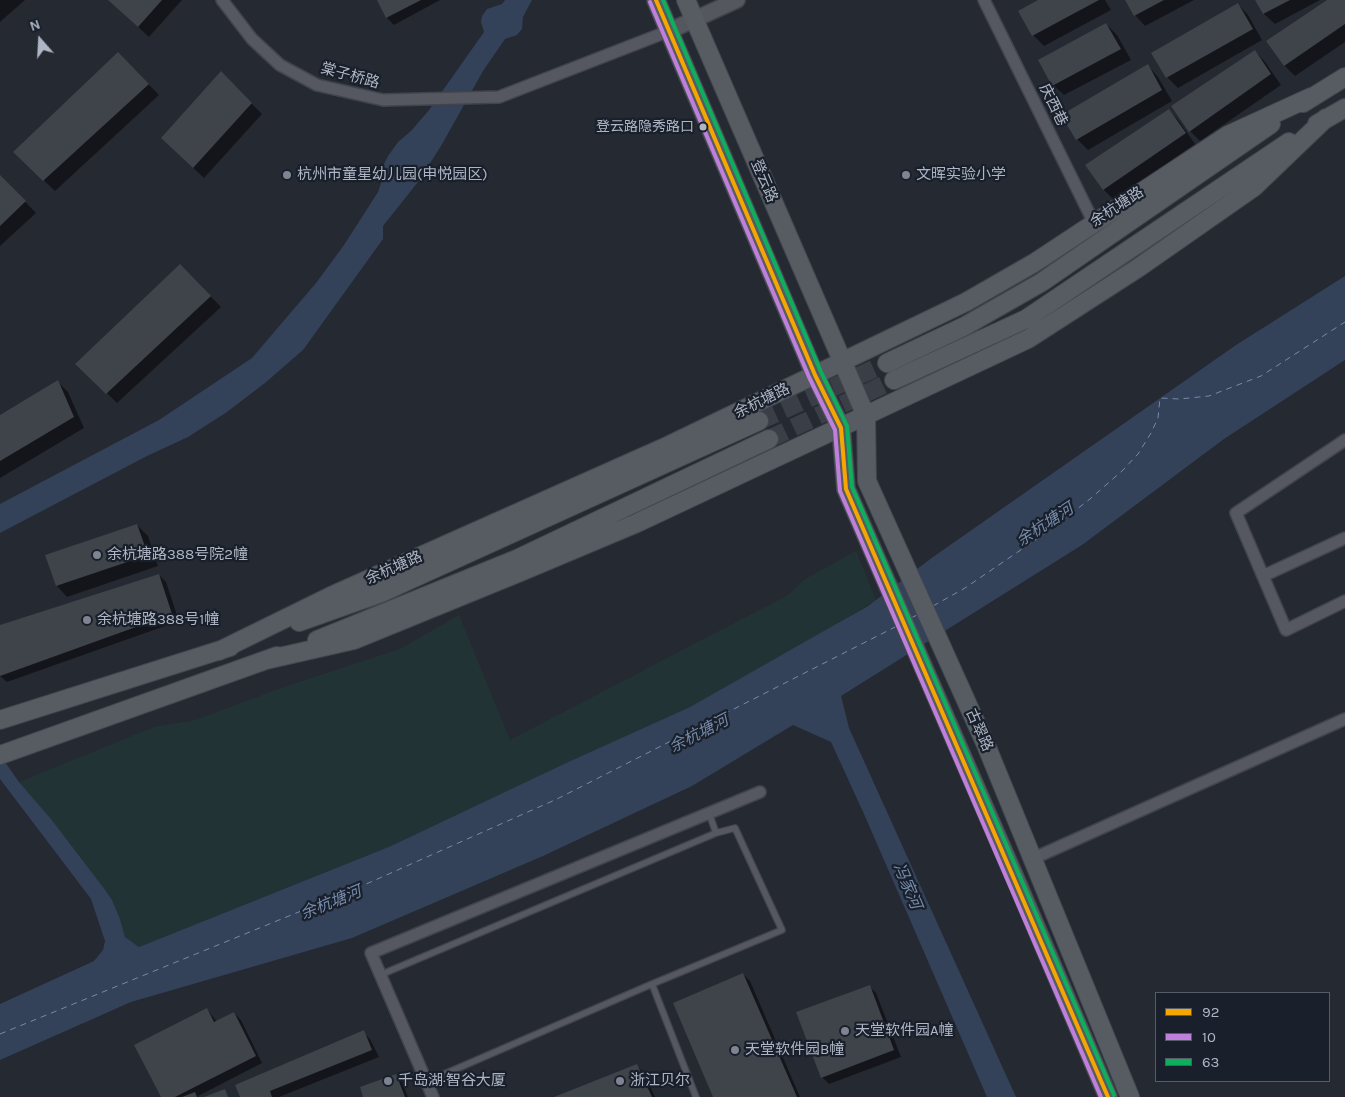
<!DOCTYPE html>
<html>
<head>
<meta charset="utf-8">
<style>
  body { margin:0 }
  #map { position:relative; width:1345px; height:1097px; overflow:hidden; background:#252931; font-family:Karla,sans-serif }
  canvas { display:block }
  .legend { position:absolute; left:1155px; top:992px; width:175px; height:90px; box-sizing:border-box; background:#19202b; border:1px solid #555c68; margin:0; padding:6px 9px; list-style:none; font-size:15px; color:#aeb5c4 }
  .legend li { display:flex; align-items:center; gap:10px; height:25px }
  .legend b { width:25px; border:1px solid #555c68 }
  .north { position:absolute; left:15px; top:15px; width:50px; height:50px; -webkit-text-stroke:4px #19202b; paint-order:stroke; rotate:341deg; font-size:14px; font-weight:700; line-height:20px; text-align:center; color:#aeb5c4 }
  .north::after { content:''; display:block; margin:auto; width:18px; height:22px; background:#aeb5c4; clip-path:polygon(50% 0,100% 100%,50% 72%,0 100%) }
</style>
</head>
<body>
<div id="map">
<canvas width="1345" height="1097"></canvas>
<ul class="legend">
<li><b style="height:6px;background:#f7a600"></b>92</li>
<li><b style="height:6px;background:#c07fdc"></b>10</li>
<li><b style="height:6px;background:#0daf5c"></b>63</li>
</ul>
<div class="north">N</div>
</div>
<script>
const c = document.querySelector('canvas').getContext('2d');
c.lineJoin = 'round';
function paint(path, color) {
  c.fillStyle = color;
  c.fill(path, 'evenodd');
}
function toPath(rows) {
  const path = new Path2D();
  for (const r of rows) {
    path.moveTo(r[0], r[1]);
    for (let i = 2; i < r.length; i += 2) path.lineTo(r[i], r[i + 1]);
  }
  return path;
}
function strokePath(path, color, width, dash) {
  c.strokeStyle = color;
  c.lineWidth = width;
  c.lineCap = dash ? 'butt' : 'round';
  c.setLineDash(dash || []);
  c.stroke(path);
}
function drawText(font, color, halo, rows, align = 'center') {
  c.font = font + ' Karla,"Noto Sans SC",sans-serif';
  c.lineWidth = 4.5;
  c.setLineDash([]);
  c.textBaseline = 'middle';
  c.strokeStyle = halo;
  c.fillStyle = color;
  for (const [text, x, y, turn = 0] of rows) {
    c.save();
    c.translate(x, y);
    c.rotate((+turn || 0) * Math.PI / 180);
    c.textAlign = isNaN(turn) ? turn : align;
    if (halo) c.strokeText(text, 0, 0);
    c.fillText(text, 0, 0);
    c.restore();
  }
}
paint(toPath([
  [856,551,876,600,812,639,690,707,566,763,391,846,139,947,125,937,120,919,103,887,51,819,19,782,154,727,196,720,281,688,400,649,459,615,510,740,788,595,805,579]
]), '#223336');
paint(toPath([
  [505,0,532,0,523,17,522,29,517,35,505,39,483,71,441,146,418,182,383,226,383,239,303,350,265,383,227,412,188,437,147,456,0,533,0,504,159,420,252,358,316,283,344,245,378,192,383,177,383,166,388,156,398,142,412,130,429,110,484,32,481,22,482,16,487,9,502,4],
  [1345,276,1345,360,1224,439,1082,545,841,696,849,728,1016,1097,987,1097,864,814,831,742,793,725,692,786,543,856,352,938,131,1002,0,1060,0,1004,94,961,103,950,105,941,91,899,0,779,0,755,19,782,51,819,103,887,112,900,120,919,125,937,139,947,391,846,566,763,690,707,868,606,933,557,1236,345]
]), '#334159');
paint(toPath([
  [0,0,25,0,0,22],
  [109,0,182,0,149,37],
  [378,0,440,0,394,25,387,18],
  [1040,0,1105,0,1111,10,1044,46,1033,35],
  [1126,0,1194,0,1145,26,1135,15],
  [1256,0,1320,0,1275,24,1264,14],
  [1329,0,1345,0,1345,42,1295,76,1284,65],
  [1238,4,1248,15,1262,40,1178,88,1167,77],
  [1106,24,1117,35,1131,60,1064,95,1053,85],
  [1255,51,1265,62,1281,85,1200,141,1190,131],
  [118,53,159,95,55,191,14,152],
  [1148,66,1158,77,1172,101,1088,150,1077,139],
  [221,73,262,114,204,178,173,149],
  [1169,110,1179,121,1195,144,1114,200,1104,190],
  [0,176,36,213,0,246],
  [180,265,221,307,117,403,77,364],
  [57,381,68,392,84,428,0,478,0,417],
  [137,525,148,536,158,566,67,597,57,586,47,556],
  [159,575,166,582,179,621,7,682,0,676,0,626],
  [743,974,750,981,800,1097,715,1097],
  [869,986,876,993,901,1057,829,1084,822,1077],
  [207,1009,217,1022,234,1013,241,1020,262,1063,198,1096,199,1097,162,1097],
  [363,1032,370,1039,379,1057,279,1097,241,1097],
  [637,1066,644,1073,655,1097,557,1097],
  [395,1075,402,1082,408,1097,365,1097]
]), '#0007');
strokePath(toPath([
  [933,606,965,588,1050,530,1090,499,1123,470,1138,454,1151,433,1158,418,1160,398,1179,399,1209,396,1261,376,1345,322],
  [911,618,919,614],
  [0,1034,355,889,557,799,897,626]
]), '#768aab', 1, [6, 5]);
paint(toPath([
  [108,0,162,0,138,27],
  [377,0,421,0,386,18],
  [1038,0,1099,0,1032,36,1018,11],
  [1125,0,1164,0,1134,16],
  [1255,0,1290,0,1263,14],
  [1327,0,1345,0,1345,24,1284,66,1266,41],
  [1238,3,1253,29,1166,78,1151,53],
  [1106,23,1121,49,1052,86,1038,60],
  [1255,50,1271,74,1189,132,1171,106],
  [118,52,149,84,43,181,13,152],
  [1148,64,1162,90,1076,140,1061,115],
  [221,71,252,103,193,168,161,138],
  [1169,109,1186,133,1103,190,1085,165],
  [0,175,26,201,0,226],
  [180,264,211,296,106,394,75,364],
  [58,380,74,417,0,461,0,415],
  [137,524,148,555,56,586,45,555],
  [159,574,172,614,0,676,0,625],
  [743,973,797,1097,713,1097,673,1003],
  [870,985,894,1050,821,1078,796,1012],
  [207,1008,214,1022,234,1012,256,1056,175,1097,161,1097,134,1045],
  [364,1030,372,1050,270,1091,272,1097,240,1097,235,1085],
  [637,1064,652,1097,554,1097],
  [396,1074,405,1097,363,1097,360,1087],
  [225,1089,228,1097,204,1097],
  [195,1092,197,1097,182,1097]
]), '#3f434a');
strokePath(toPath([
  [759,421,887,363],
  [769,439,894,380]
]), '#3a3e47', 18, [18, 9]);
const lane = toPath([
  [380,975,716,833,709,813],
  [652,984,782,930,735,828,716,833],
  [426,1082,652,984,696,1097]
]);
const street = toPath([
  [222,0,252,39,280,65,317,85,383,100,499,97,669,31],
  [984,0,1094,223],
  [1345,440,1236,513,1286,630,1345,601],
  [1263,576,1345,538],
  [1032,859,1345,719],
  [433,1097,371,953,760,792]
]);
const secondary = toPath([
  [669,31,737,0]
]);
const primary = toPath([
  [656,0,815,375,841,428,846,489,1018,885,1108,1097],
  [686,0,866,416,867,481,986,745,1130,1097],
  [1303,103,1345,77],
  [1317,124,1345,108],
  [887,363,965,326,1042,282,1271,124],
  [894,380,1026,319,1289,142],
  [299,622,381,593,759,421],
  [317,640,519,558,769,439],
  [219,651,331,596,663,448,966,302,1034,263,1228,135,1311,97],
  [266,660,354,640,523,571,637,523,1028,339,1138,268,1254,187,1326,118],
  [0,720,230,647],
  [0,755,277,656]
]);
strokePath(lane, '#41444b', 8);
strokePath(street, '#41444b', 14);
strokePath(secondary, '#41444b', 18);
strokePath(primary, '#42464e', 20);
strokePath(lane, '#555860', 5.5);
strokePath(street, '#555860', 11);
strokePath(secondary, '#54575e', 15);
strokePath(primary, '#575b62', 18);
strokePath(toPath([
  [656,0,815,375,841,428,846,489,1108,1097]
]), '#f7a600', 4);
strokePath(toPath([
  [650,2,809,377,835,430,840,491,1101,1097]
]), '#c07fdc', 4);
strokePath(toPath([
  [663,0,821,372,847,426,852,487,1114,1095]
]), '#0daf5c', 4);
for (const [x, y, r, color] of [
  [703,127,4.5,"#aeb5c4"],
  [287,175,5,"#7e8491"],
  [906,175,5,"#7e8491"],
  [97,555,5,"#7e8491"],
  [87,620,5,"#7e8491"],
  [845,1031,5,"#7e8491"],
  [735,1050,5,"#7e8491"],
  [388,1081,5,"#7e8491"],
  [620,1081,5,"#7e8491"]
]) {
  const dot = new Path2D();
  dot.arc(x, y, r, 0, 2 * Math.PI);
  c.fillStyle = color;
  c.fill(dot);
  strokePath(dot, '#19202b', 2);
}
drawText('14px', '#aeb5c4', '#19202b', [
  ["登云路隐秀路口",694,127]
], 'right');
drawText('15px', '#aeb5c4', '#19202b', [
  ["棠子桥路",350,76,15],
  ["庆西巷",1053,105,64],
  ["登云路",764,181,67],
  ["余杭塘路",1117,207,-33],
  ["余杭塘路",762,401,-26],
  ["余杭塘路",394,568,-24],
  ["古翠路",979,730,66]
]);
drawText('15px', '#aeb5c4', '#19202b', [
  ["杭州市童星幼儿园(申悦园区)",297,175],
  ["文晖实验小学",916,175],
  ["余杭塘路388号院2幢",107,555],
  ["余杭塘路388号1幢",97,620],
  ["天堂软件园A幢",855,1031],
  ["天堂软件园B幢",745,1050],
  ["千岛湖·智谷大厦",398,1081],
  ["浙江贝尔",630,1081]
], 'left');
drawText('italic 16px', '#768aab', '#19202b', [
  ["余杭塘河",1045,525,-33],
  ["余杭塘河",699,734,-27],
  ["冯家河",907,886,67],
  ["余杭塘河",331,903,-22]
]);
</script>
</body>
</html>
